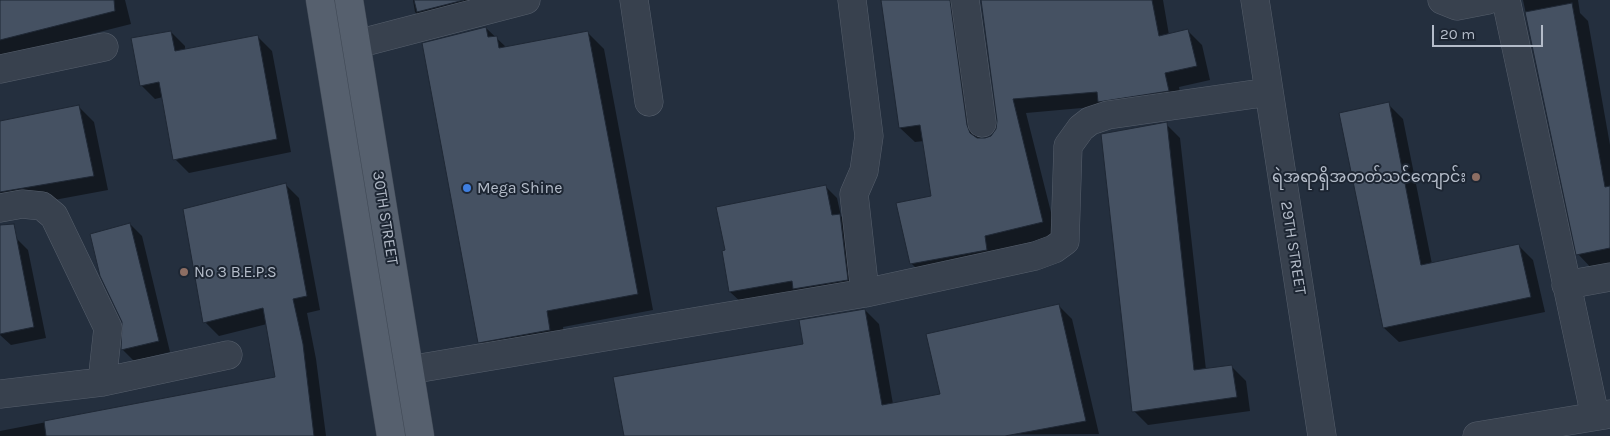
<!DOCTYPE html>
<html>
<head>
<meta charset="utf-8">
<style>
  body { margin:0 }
  #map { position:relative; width:1610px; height:436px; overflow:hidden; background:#242f3e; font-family:Karla,sans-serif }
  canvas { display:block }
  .scale { position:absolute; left:1432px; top:25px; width:111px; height:22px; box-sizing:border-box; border:2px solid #b4bcc9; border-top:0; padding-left:6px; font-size:15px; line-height:18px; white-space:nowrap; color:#b4bcc9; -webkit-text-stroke:4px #1d2633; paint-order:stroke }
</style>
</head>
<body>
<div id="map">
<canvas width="1610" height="436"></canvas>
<div class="scale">20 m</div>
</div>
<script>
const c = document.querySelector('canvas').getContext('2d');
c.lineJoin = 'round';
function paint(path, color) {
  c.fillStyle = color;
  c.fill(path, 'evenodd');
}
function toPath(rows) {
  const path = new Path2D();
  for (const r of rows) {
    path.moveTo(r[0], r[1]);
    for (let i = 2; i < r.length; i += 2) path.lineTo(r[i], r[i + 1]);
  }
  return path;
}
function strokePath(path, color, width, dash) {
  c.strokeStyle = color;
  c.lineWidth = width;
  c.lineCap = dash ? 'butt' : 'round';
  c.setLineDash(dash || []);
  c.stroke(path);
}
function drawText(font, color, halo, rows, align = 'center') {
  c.font = font + ' Karla,"Noto Sans Myanmar",sans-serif';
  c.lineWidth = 4;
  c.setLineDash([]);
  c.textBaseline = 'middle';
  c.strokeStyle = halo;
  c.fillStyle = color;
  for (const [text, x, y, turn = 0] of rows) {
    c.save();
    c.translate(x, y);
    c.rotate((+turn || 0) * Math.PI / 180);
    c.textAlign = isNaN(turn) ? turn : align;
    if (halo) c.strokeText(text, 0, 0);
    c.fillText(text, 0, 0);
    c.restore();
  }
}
paint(toPath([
  [0,0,125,0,131,24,0,57],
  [413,0,491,0,429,27,415,12],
  [883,0,973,0,963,17,980,139,993,136,997,130,999,121,982,0,1163,0,1169,35,1188,31,1202,45,1210,80,1179,87,1182,104,1104,106,1026,113,1057,236,998,250,1001,264,925,277,911,263,932,197,924,141,915,142,900,128],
  [1523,0,1578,0,1580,13,1588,21,1610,145,1610,267,1594,271,1578,254],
  [486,28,507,48,588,33,604,49,653,310,563,327,566,347,495,358,479,342],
  [171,32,185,46,185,50,258,37,272,51,291,152,189,173,175,159,163,97,155,99,141,85],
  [1388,104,1403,119,1432,264,1518,245,1533,260,1545,312,1399,342,1384,328],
  [79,107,94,122,108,190,11,208,0,197,0,123],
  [1166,124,1180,138,1206,370,1232,367,1246,381,1250,411,1148,425,1134,411],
  [285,184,299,198,320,310,307,313,316,359,326,436,0,436,0,431,276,378,267,324,219,336,205,322],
  [826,187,837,198,841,216,852,227,859,292,742,303,730,292],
  [130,224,142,236,170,352,134,361,123,350],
  [16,238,28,250,46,338,11,345,0,335,0,241],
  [1058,305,1072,319,1099,434,625,436,804,345,865,310,879,324,893,404,941,395]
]), '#0007');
const building = toPath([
  [0,0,114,0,115,11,0,40,0,0],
  [414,0,464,0,417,12,414,0],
  [881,0,950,0,967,125,970,133,977,138,985,138,991,136,996,129,997,121,981,0,1152,0,1159,36,1188,29,1197,66,1165,73,1169,91,1098,102,1097,92,1013,99,1043,222,985,236,987,250,910,264,896,203,931,196,920,125,899,128,881,0],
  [1572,3,1605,187,1610,186,1610,248,1576,255,1525,12,1572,3],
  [486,27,488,37,497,36,499,48,588,31,638,294,547,311,550,330,478,343,422,43,486,27],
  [171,31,175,51,258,35,277,139,173,160,159,82,140,86,131,38,171,31],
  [1389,102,1421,265,1519,244,1531,297,1383,328,1339,113,1389,102],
  [79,105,94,176,0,192,0,121,79,105],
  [1167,122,1194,370,1232,365,1237,397,1132,412,1101,134,1167,122],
  [286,183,307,296,293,299,303,344,314,436,46,436,44,421,275,377,263,308,203,323,183,209,286,183],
  [826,185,832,215,840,214,848,280,793,289,792,281,729,292,722,251,725,250,716,207,826,185],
  [130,223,159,341,121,350,122,322,100,276,90,234,130,223],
  [14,224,34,327,0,334,0,225,14,224],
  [1059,304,1086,421,1005,436,624,436,613,377,803,344,799,320,865,309,882,405,940,394,926,334,1059,304]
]);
paint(building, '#455162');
strokePath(building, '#1f2835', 1);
const minor = toPath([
  [634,0,649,102],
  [852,0,869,136,864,171,854,194,865,293],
  [965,0,982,123],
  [1255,0,1322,436],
  [1442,0,1457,6,1488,0],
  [1506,0,1595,416],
  [357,44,526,0],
  [0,69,104,47],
  [0,208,22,204,42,206,54,216,108,328,102,382],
  [1566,285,1610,277],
  [409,370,865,293,1035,256,1054,249,1065,241,1068,146,1081,128,1090,121,1108,115,1269,92],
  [0,394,102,382,228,355],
  [1477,436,1610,414]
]);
const major = toPath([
  [320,0,391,436],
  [349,0,420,436]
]);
strokePath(minor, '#565f6c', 29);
strokePath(major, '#414a57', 29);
strokePath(minor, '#38414e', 28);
strokePath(major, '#56606e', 28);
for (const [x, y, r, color] of [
  [1476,177,5,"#8d6e63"],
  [467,188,5,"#3f7fe0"],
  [184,272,5,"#8d6e63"]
]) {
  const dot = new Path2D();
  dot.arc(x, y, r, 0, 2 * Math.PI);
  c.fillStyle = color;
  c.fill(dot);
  strokePath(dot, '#1d2633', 2);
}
drawText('16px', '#b4bcc9', '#1d2633', [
  ["ရဲအရာရှိအတတ်သင်ကျောင်း",1466,177,"right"],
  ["Mega Shine",477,188],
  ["No 3 B.E.P.S",194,272]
], 'left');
drawText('16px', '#b4bcc9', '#1d2633', [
  ["30TH STREET",385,218,81],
  ["29TH STREET",1293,248,81]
]);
</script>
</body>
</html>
